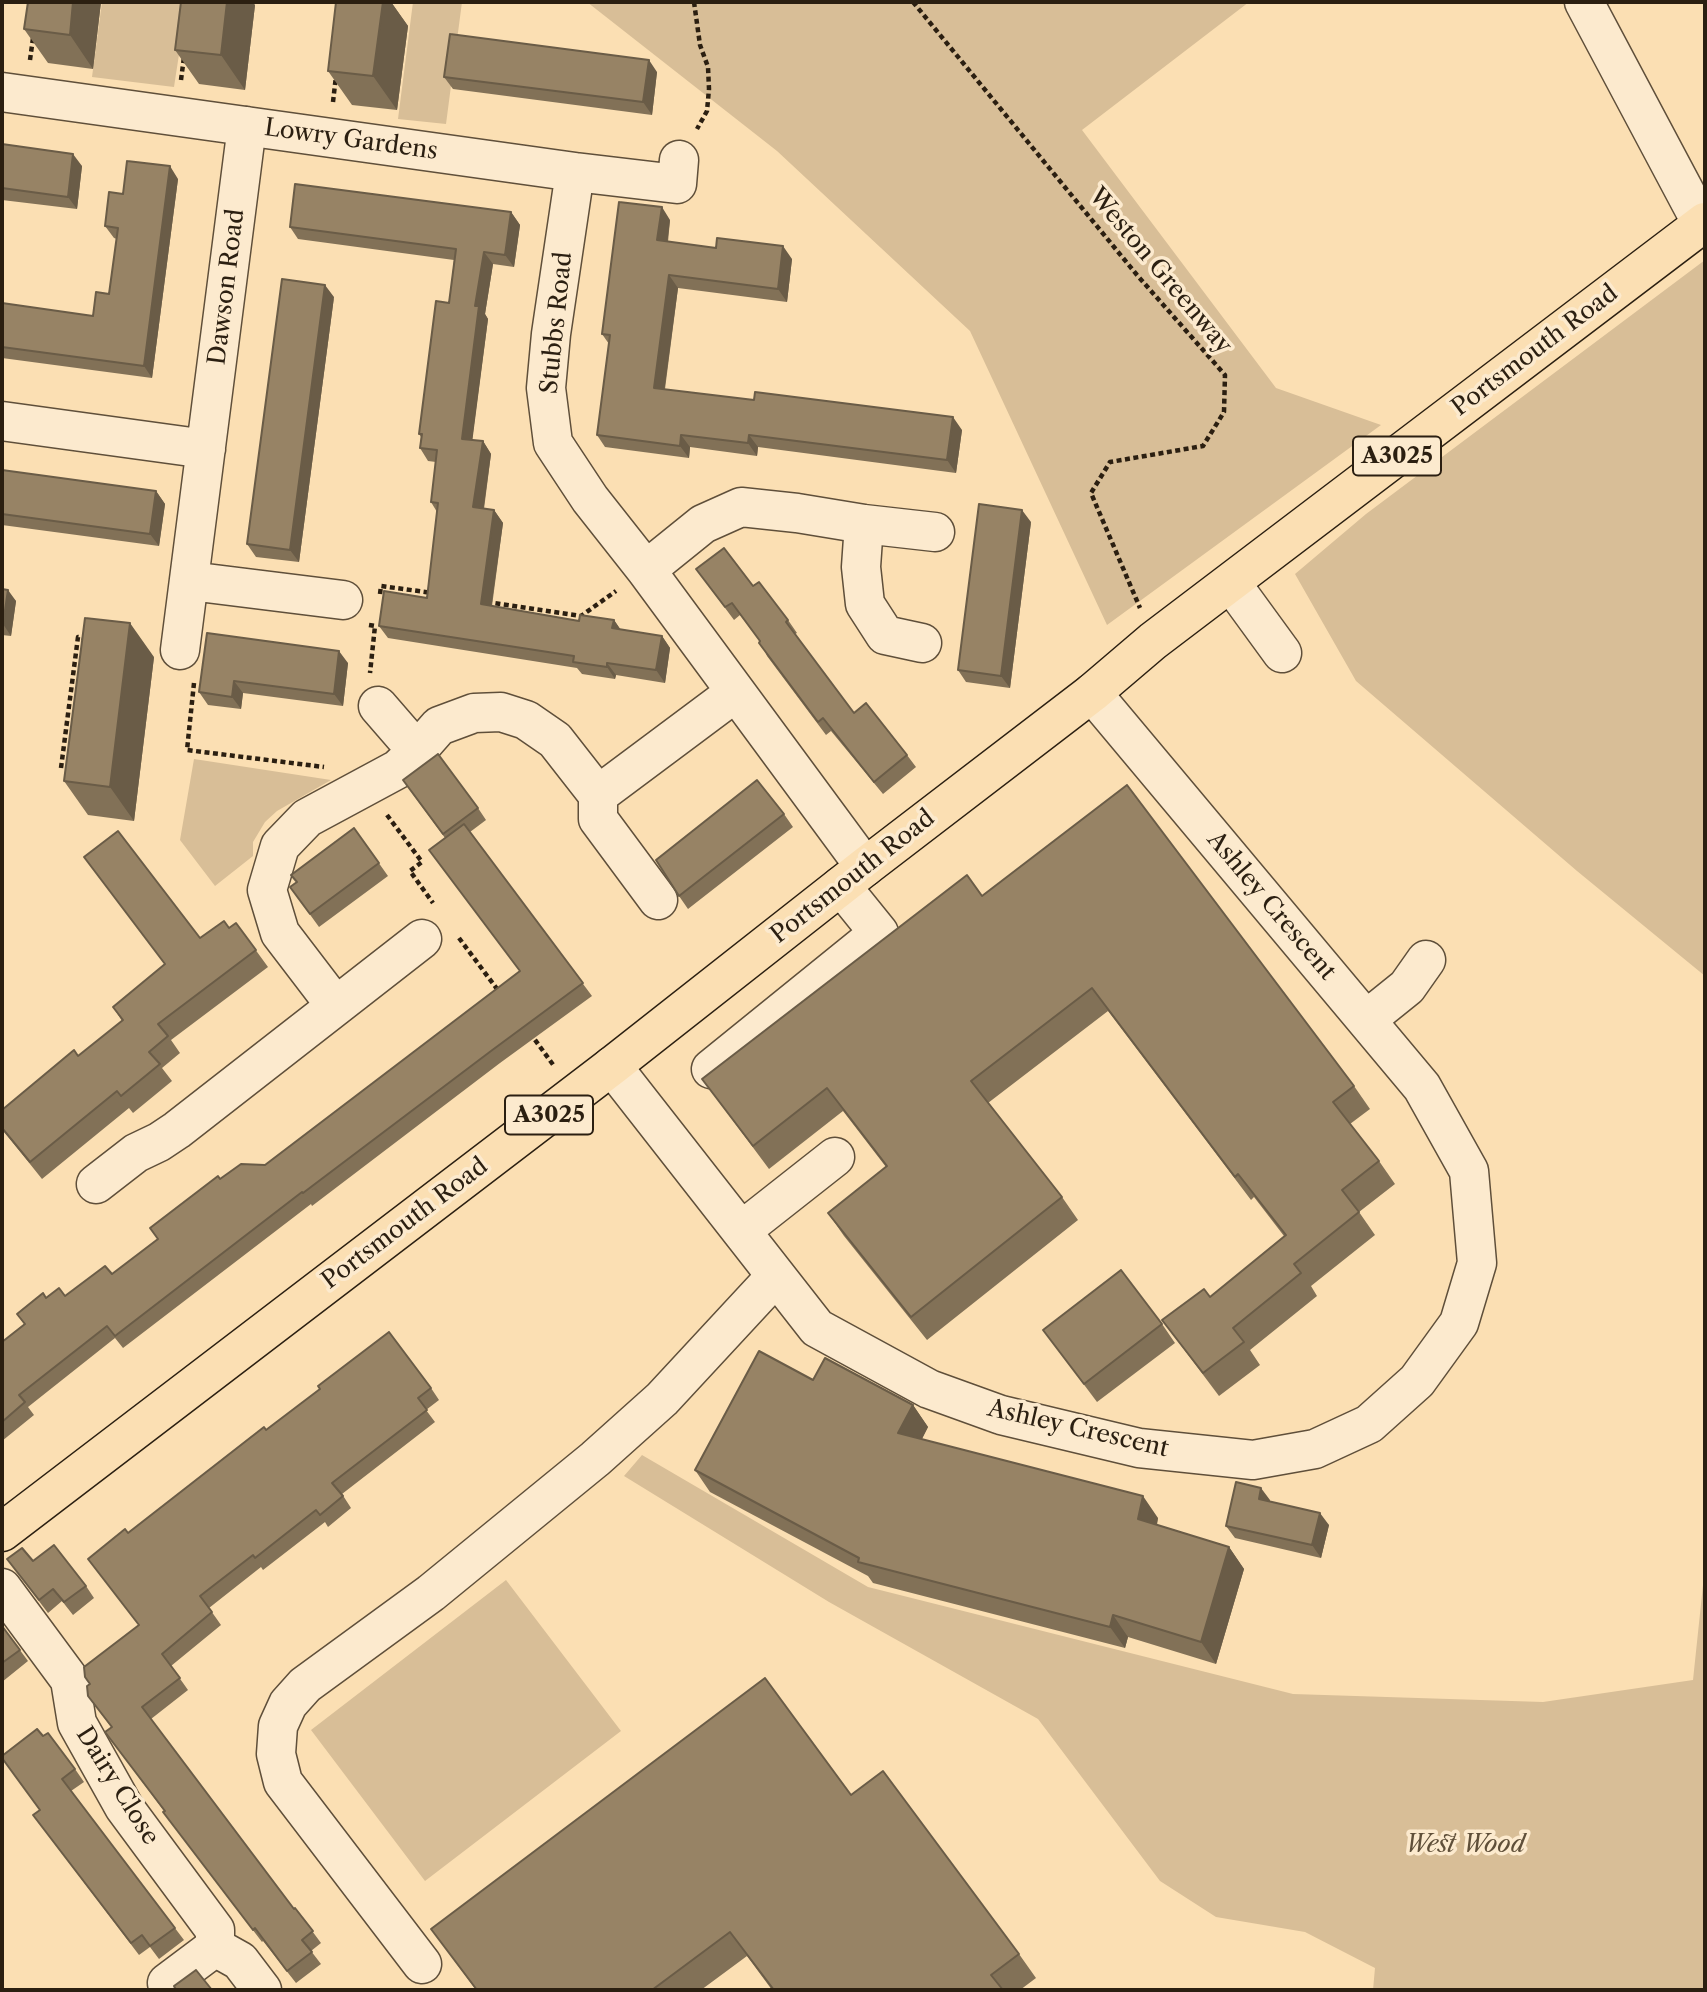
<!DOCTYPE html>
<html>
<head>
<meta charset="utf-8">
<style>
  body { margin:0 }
  #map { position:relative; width:1707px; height:1992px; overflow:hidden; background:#fbdfb3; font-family:"Libre Caslon Text",serif }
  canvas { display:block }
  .frame { position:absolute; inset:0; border:4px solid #2b1f11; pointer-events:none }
</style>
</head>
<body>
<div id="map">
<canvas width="1707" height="1992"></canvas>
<div class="frame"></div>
</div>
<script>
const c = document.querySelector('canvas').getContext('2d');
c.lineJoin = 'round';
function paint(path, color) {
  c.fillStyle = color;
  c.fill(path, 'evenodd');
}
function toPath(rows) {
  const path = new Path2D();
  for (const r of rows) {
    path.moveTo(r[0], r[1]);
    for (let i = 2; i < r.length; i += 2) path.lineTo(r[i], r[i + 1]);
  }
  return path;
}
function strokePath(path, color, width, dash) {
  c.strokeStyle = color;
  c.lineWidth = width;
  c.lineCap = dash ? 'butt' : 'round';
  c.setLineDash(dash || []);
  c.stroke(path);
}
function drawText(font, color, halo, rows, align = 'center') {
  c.font = font + ' "Libre Caslon Text",serif';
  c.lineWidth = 7;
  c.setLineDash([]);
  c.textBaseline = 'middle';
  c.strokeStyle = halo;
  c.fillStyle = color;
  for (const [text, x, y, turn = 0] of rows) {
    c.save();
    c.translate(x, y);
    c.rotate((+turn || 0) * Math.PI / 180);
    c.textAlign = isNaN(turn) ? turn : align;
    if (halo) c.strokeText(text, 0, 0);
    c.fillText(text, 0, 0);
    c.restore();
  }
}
paint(toPath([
  [102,2,187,2,174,87,92,77],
  [413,2,462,2,446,124,398,119],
  [587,2,1249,2,1082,130,1276,388,1381,425,1107,625,970,331,777,151],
  [1705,260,1705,976,1577,871,1356,681,1295,574,1366,514],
  [194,759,331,780,277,811,265,822,253,842,253,856,215,886,180,840],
  [642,1455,868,1587,1293,1694,1543,1702,1693,1680,1705,1566,1705,1990,1373,1990,1375,1968,1305,1932,1216,1917,1160,1881,1038,1719,829,1602,624,1476],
  [506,1580,621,1731,425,1881,311,1730]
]), '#d8be97');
const minor = toPath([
  [1584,2,1702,224],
  [2,92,575,172,677,184,679,160],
  [575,172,551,334,546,388,553,443,590,499,646,570,865,867],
  [2,421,206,449],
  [864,524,861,567,865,604,885,635,922,643],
  [646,570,703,524,741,507,797,513,864,524,935,532],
  [190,581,343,600],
  [1231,583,1282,653],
  [180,650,247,126],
  [378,706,417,751],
  [598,795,736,692],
  [335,1005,280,933,267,890,280,846,307,818,398,769,417,751,439,726,474,713,501,712,526,720,555,740,598,795,598,819,658,900],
  [1366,1020,1407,987,1426,960],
  [612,1066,817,1328,929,1389,1001,1415,1139,1448,1253,1460,1315,1449,1369,1424,1417,1381,1459,1323,1477,1263,1469,1171,1422,1087,1092,693],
  [711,1069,879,933,841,886],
  [96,1184,136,1153,159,1142,177,1130,422,939],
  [741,1231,835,1157],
  [2,1588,70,1680,77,1723,124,1807,215,1930,215,1947,240,1961,262,1990],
  [422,1964,283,1782,276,1754,278,1726,288,1704,305,1685,431,1593,595,1459,662,1399,776,1276],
  [167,1983,215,1947]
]);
const major = toPath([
  [2,1532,612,1066,865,867,1092,693,1153,641,1705,222]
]);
strokePath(minor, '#5f4f3a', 41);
strokePath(major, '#2b1f11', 41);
strokePath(toPath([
  [694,2,700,45,708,67,709,89,707,111,697,129],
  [913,2,1137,275,1225,375,1224,412,1203,446,1110,462,1091,493,1140,608],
  [30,60,33,38],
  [181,80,184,57],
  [333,102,336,76],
  [380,594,381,586,433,593],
  [487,602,581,616,616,591],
  [369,625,375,626,370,673],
  [194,683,187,750,324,767],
  [61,768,78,637,88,639],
  [387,815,422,862,410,871,433,903],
  [459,938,500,993],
  [530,1033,554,1066]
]), '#2b1f11', 4.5, [5, 3.5]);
strokePath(minor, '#fceace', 38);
strokePath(major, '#fbdfb3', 38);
paint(toPath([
  [28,2,101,2,93,69,48,63,24,29],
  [336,2,391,2,408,26,397,110,352,105,328,71],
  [255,5,245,90,199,84,175,50],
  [657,72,652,115,453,89,444,77],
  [2,144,82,166,77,209,2,200],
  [178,179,152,378,2,358,2,303,93,316,109,294,117,239,114,238,105,226,123,194],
  [511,212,520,225,514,267,493,264,485,314,488,319,472,440,483,441,491,454,484,509,494,510,503,523,492,606,579,621,614,620,620,629,662,636,670,648,665,683,616,675,615,679,582,674,577,668,388,638,379,626,427,598,437,512,431,502,436,462,428,461,420,448,421,437,419,434,449,303,454,260,298,239,290,227],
  [670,220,668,242,792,259,787,302,678,288,665,389,962,430,956,473,758,447,757,456,690,447,689,458,605,447,597,435,609,344,602,334],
  [334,297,299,562,256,557,247,544],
  [2,470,156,491,165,504,159,546,2,525],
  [1031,522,1010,688,966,682,958,670],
  [696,569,753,586,788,620,797,633,795,634,854,713,907,755,916,767,883,794,831,731,826,735,767,656,760,641,740,615,734,620],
  [2,589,16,601,11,636,2,635],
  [207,633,348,663,343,706,243,693,241,709,208,705,199,692],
  [154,657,134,821,88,815,64,781],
  [412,793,478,808,486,820,470,832,592,996,500,1063,312,1206,311,1204,123,1348,115,1338,28,1407,34,1415,2,1441,2,1342,24,1324,17,1314,46,1298,65,1296,112,1274,158,1239,150,1228,220,1179,265,1165,520,971,445,838],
  [784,814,793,827,688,909,679,896],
  [354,828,388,876,319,927,290,887,296,883],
  [84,857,200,938,229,928,236,923,268,967,171,1040,180,1053,162,1068,172,1081,133,1113,129,1108,42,1179,2,1129,2,1110,78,1056,122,1021,113,1007,165,964],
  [982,896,1354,1086,1370,1109,1350,1124,1379,1161,1395,1184,1359,1212,1375,1235,1311,1286,1317,1296,1250,1350,1260,1365,1219,1396,1162,1320,1210,1297,1284,1236,1254,1197,1251,1200,1108,1011,988,1103,1062,1197,1078,1220,927,1340,844,1236,828,1213,886,1167,843,1111,769,1169,702,1079],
  [1162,1324,1175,1343,1097,1402,1043,1330],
  [813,1380,913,1405,928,1427,922,1439,1158,1518,1157,1525,1229,1547,1244,1569,1216,1664,1128,1637,1125,1648,873,1583,868,1576,710,1492,695,1470],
  [431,1388,439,1400,426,1410,435,1422,342,1494,351,1508,328,1527,325,1522,263,1570,261,1567,209,1608,221,1625,171,1666,188,1690,151,1719,294,1909,295,1908,321,1943,311,1951,321,1964,296,1983,263,1941,262,1942,172,1824,164,1811,108,1736,111,1727,88,1696,90,1684,139,1625,88,1559,128,1533,266,1430],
  [1270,1500,1270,1501,1329,1525,1321,1558,1235,1538,1226,1526],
  [7,1559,33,1561,86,1586,94,1598,73,1615,62,1601,48,1613],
  [2,1626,28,1661,2,1682],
  [43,1736,75,1769,84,1782,71,1791,184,1940,159,1959,150,1947,139,1955,33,1815,40,1810],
  [851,1795,1019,1954,1036,1978,1020,1990,772,1990,747,1956,701,1990,476,1990,431,1929]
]), '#827157');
paint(toPath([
  [73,2,101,2,93,69,70,35],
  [227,2,253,2,255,5,245,90,221,55],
  [383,2,391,2,408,26,397,110,373,76],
  [649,60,657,72,652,115,643,102],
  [73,154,82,166,77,209,68,197],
  [170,166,178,179,152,378,144,366],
  [662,207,670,220,666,253,657,240],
  [511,212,520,225,514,267,505,255],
  [783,246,792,259,787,302,778,289],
  [484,252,493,264,485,314,488,319,471,451,462,439,475,306],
  [669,275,678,288,663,400,654,388],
  [325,285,334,297,299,562,290,550],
  [953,417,962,430,956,473,947,460],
  [681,435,690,447,689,458,680,446],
  [749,435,758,447,757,456,748,443],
  [483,441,491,454,482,520,473,507],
  [156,491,165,504,159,546,150,534],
  [494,510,503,523,490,616,481,604],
  [1022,510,1031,522,1010,688,1001,676],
  [8,590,16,601,11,636,3,624],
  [614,620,623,633,612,628],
  [130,623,154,657,134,821,110,787],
  [662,636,670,648,665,683,656,670],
  [339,651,348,663,343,706,334,694],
  [607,663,616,675,615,679,607,667],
  [234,681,243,693,241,709,232,697],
  [913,1405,928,1427,914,1454,898,1433],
  [1261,1488,1270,1500,1267,1511,1259,1499],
  [1143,1496,1158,1518,1153,1541,1138,1519],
  [1320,1513,1329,1525,1321,1558,1312,1545],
  [1229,1547,1244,1569,1216,1664,1201,1642],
  [1113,1615,1128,1637,1125,1648,1110,1627]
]), '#6a5c47');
const building = toPath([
  [28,2,73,2,70,35,24,29,28,2],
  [181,2,227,2,221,55,175,50,181,2],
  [336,2,383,2,373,76,328,71,336,2],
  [450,34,649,60,643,102,444,77,450,34],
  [2,144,73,154,68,197,2,188,2,144],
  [127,161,170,166,144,366,2,347,2,303,93,316,96,292,109,294,118,228,105,226,109,192,123,194,127,161],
  [295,184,511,212,505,255,484,252,475,306,479,306,462,439,483,441,473,507,494,510,481,604,579,621,580,615,614,620,612,628,662,636,656,670,607,663,607,667,573,662,574,656,379,626,384,591,427,598,438,503,431,502,437,450,420,448,422,434,419,434,436,301,449,303,456,249,290,227,295,184],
  [619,202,662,207,657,240,716,248,717,238,783,246,778,289,669,275,654,388,754,400,755,392,953,417,947,460,749,435,748,443,681,435,680,446,597,435,610,335,602,334,619,202],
  [282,279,325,285,290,550,247,544,282,279],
  [2,470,156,491,150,534,2,514,2,470],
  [979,504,1022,510,1001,676,958,670,979,504],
  [724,548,753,586,759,582,788,620,786,622,854,713,866,703,907,755,874,782,823,718,818,722,759,643,760,641,732,603,725,607,696,569,724,548],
  [2,589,8,590,3,624,2,624,2,589],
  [85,618,130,623,110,787,64,781,85,618],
  [207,633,339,651,334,694,234,681,232,697,199,692,207,633],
  [438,754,478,808,443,834,403,780,438,754],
  [757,780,784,814,679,896,656,860,757,780],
  [1127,785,1354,1086,1333,1102,1379,1161,1342,1190,1359,1212,1294,1264,1301,1273,1233,1328,1244,1342,1203,1373,1162,1320,1204,1289,1210,1297,1286,1235,1238,1174,1235,1177,1092,988,971,1081,1062,1197,911,1317,828,1213,887,1166,827,1088,753,1146,702,1079,967,875,982,896,1127,785],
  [464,824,583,983,491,1051,303,1193,302,1192,115,1336,107,1326,19,1395,25,1402,2,1422,2,1342,25,1324,17,1314,43,1293,46,1298,59,1288,65,1296,105,1266,112,1274,158,1239,150,1228,218,1176,220,1179,241,1164,265,1165,520,971,429,850,464,824],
  [354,828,379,863,310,914,290,887,297,882,291,875,354,828],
  [118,831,200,938,224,921,229,928,236,923,256,950,158,1024,168,1036,149,1052,160,1064,121,1096,117,1091,30,1162,2,1128,2,1110,74,1050,78,1056,123,1020,113,1007,165,964,84,857,118,831],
  [1121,1270,1162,1324,1084,1384,1043,1330,1121,1270],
  [389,1332,431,1388,418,1398,427,1410,332,1483,343,1496,320,1515,316,1510,255,1558,253,1555,200,1596,212,1612,162,1654,180,1678,142,1707,294,1909,295,1908,313,1931,302,1940,312,1952,287,1971,255,1928,253,1930,163,1812,165,1811,105,1732,112,1727,88,1696,87,1686,90,1684,85,1677,84,1667,139,1625,88,1559,125,1529,128,1533,264,1427,266,1430,320,1389,318,1386,389,1332],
  [759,1351,813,1380,825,1358,913,1405,898,1433,1143,1496,1138,1519,1229,1547,1201,1642,1113,1615,1110,1627,858,1562,859,1558,695,1470,759,1351],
  [1236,1482,1261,1488,1259,1499,1320,1513,1312,1545,1226,1526,1236,1482],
  [54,1545,86,1586,64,1602,53,1589,39,1600,7,1559,22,1548,33,1561,54,1545],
  [2,1626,20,1650,2,1663,2,1626],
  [765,1678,851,1795,883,1771,1019,1954,991,1975,1003,1990,774,1990,730,1932,652,1990,477,1990,431,1929,765,1678],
  [37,1729,43,1736,48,1733,75,1769,62,1779,175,1928,150,1946,142,1935,131,1943,33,1815,40,1810,2,1758,2,1756,37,1729],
  [196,1970,212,1990,176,1990,174,1986,196,1970]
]);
paint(building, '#978365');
strokePath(building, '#6a5c47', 2);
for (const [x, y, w] of [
  [1397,456,88],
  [549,1115,88]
]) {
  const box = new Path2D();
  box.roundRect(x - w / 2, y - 19.5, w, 39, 5);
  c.fillStyle = '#fceace';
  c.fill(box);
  strokePath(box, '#2b1f11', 2);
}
drawText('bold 23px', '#2b1f11', null, [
  ["A3025",1397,456],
  ["A3025",549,1115]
]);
drawText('24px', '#2b1f11', '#fceace', [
  ["Lowry Gardens",351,140,8],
  ["Weston Greenway",1160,271,50],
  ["Dawson Road",227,287,-83],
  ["Stubbs Road",557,323,-84],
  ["Portsmouth Road",1535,351,-37],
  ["Portsmouth Road",853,877,-38],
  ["Ashley Crescent",1271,906,50],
  ["Portsmouth Road",405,1224,-37],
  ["Ashley Crescent",1078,1429,13],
  ["Dairy Close",117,1786,58]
]);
drawText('italic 24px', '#5f4f39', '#fceace', [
  ["West Wood",1465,1845]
]);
</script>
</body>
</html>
